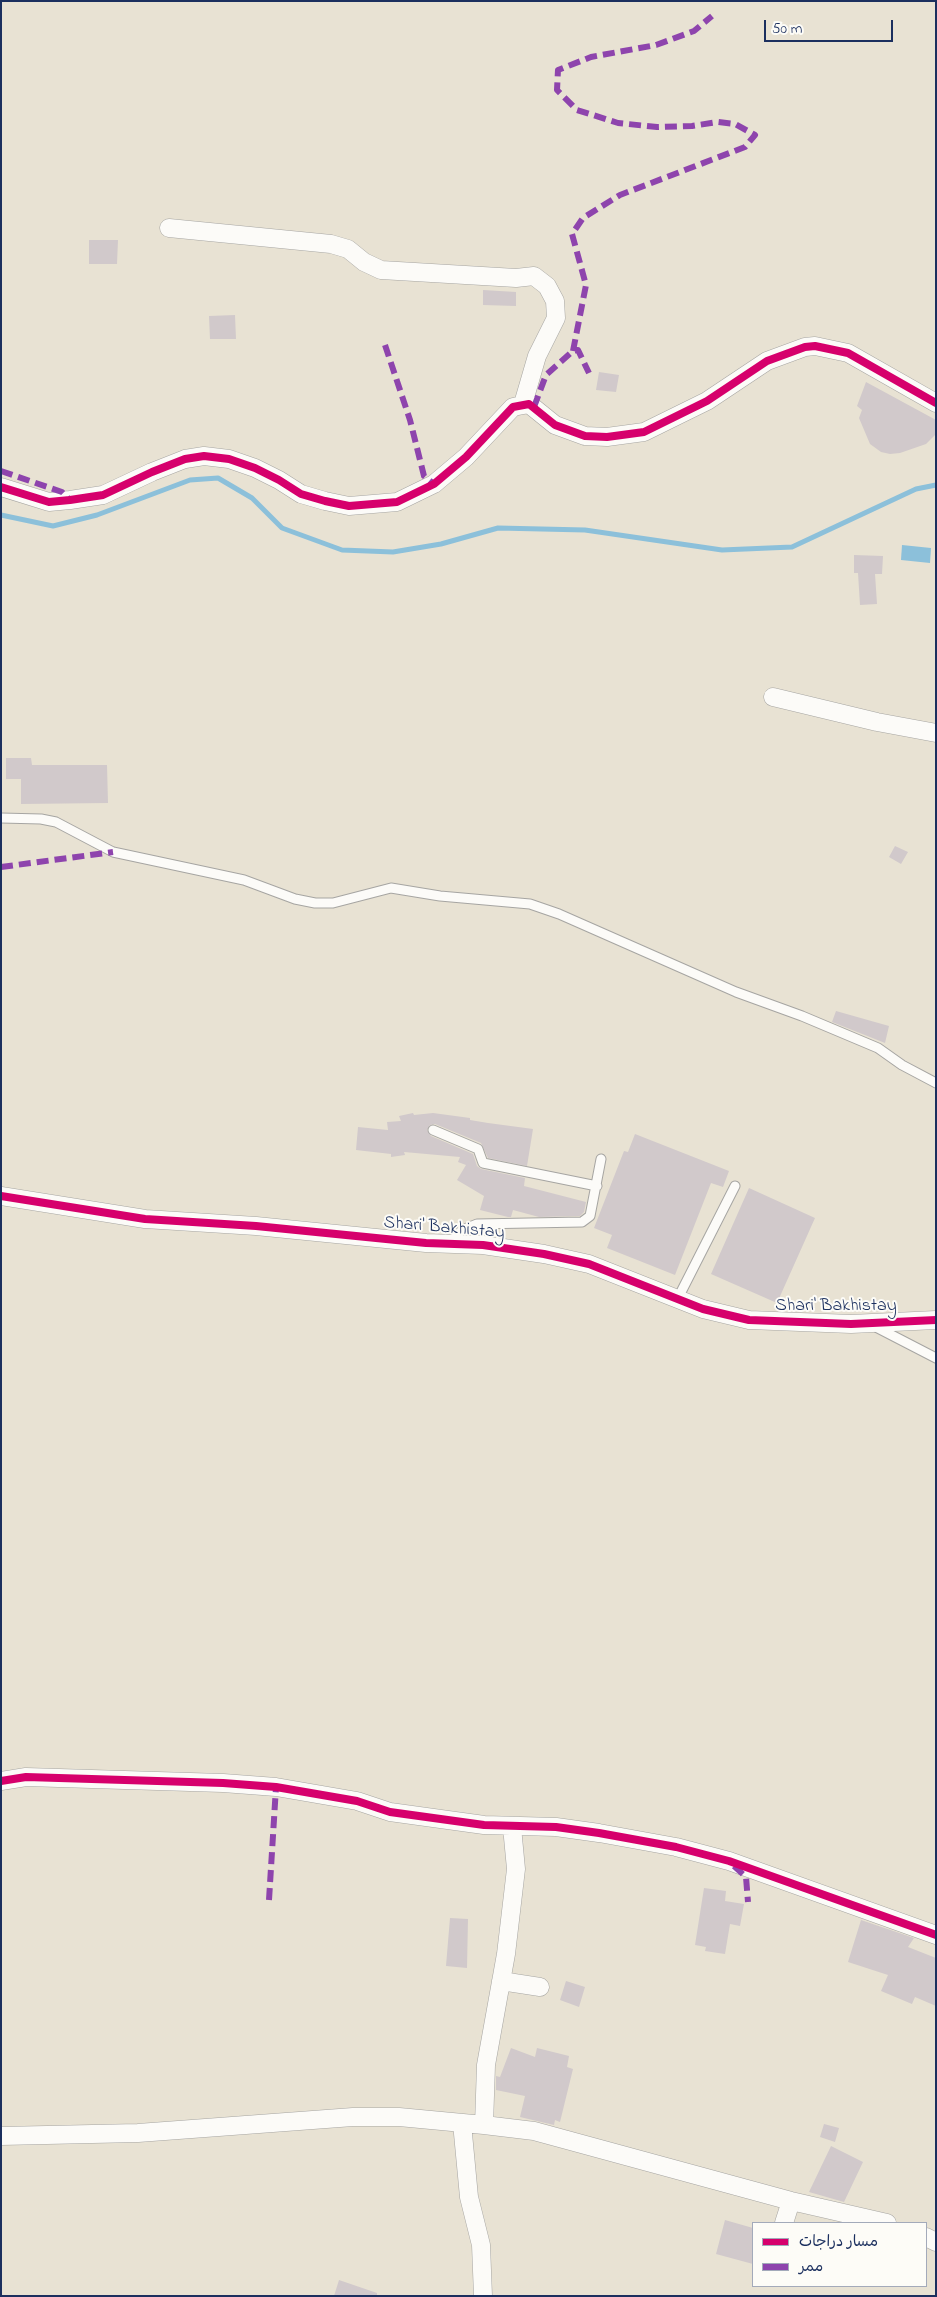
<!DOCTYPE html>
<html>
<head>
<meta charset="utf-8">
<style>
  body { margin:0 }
  #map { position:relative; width:937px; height:2297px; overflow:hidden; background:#e8e2d3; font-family:"Indie Flower","Playpen Sans Arabic",sans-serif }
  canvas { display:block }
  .frame { position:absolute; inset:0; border:2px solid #1b2f5e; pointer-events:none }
  .legend { position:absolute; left:752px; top:2222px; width:175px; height:65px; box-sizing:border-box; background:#fdfcf7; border:1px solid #a3aaba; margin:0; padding:6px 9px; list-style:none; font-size:15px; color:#1b2f5e }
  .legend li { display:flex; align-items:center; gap:10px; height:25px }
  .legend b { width:25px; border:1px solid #a3aaba }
  .scale { position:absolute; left:764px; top:20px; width:129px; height:22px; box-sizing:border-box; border:2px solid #1b2f5e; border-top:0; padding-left:6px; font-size:15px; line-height:18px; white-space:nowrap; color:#1b2f5e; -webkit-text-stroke:4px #fdfcf7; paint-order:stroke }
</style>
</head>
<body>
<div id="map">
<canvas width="937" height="2297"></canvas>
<div class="frame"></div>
<ul class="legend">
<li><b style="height:6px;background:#d6006c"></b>مسار دراجات</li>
<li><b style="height:6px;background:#8e44ad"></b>ممر</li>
</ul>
<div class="scale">50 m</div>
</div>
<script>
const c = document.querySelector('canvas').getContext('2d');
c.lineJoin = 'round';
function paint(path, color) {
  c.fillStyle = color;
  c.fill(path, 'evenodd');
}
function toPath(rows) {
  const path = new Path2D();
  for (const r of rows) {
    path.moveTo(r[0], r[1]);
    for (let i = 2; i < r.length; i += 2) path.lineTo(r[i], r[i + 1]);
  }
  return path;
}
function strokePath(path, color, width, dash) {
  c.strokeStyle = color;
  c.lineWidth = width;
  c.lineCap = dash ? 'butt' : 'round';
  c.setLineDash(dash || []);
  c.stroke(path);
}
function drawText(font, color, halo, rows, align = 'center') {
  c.font = font + ' "Indie Flower",sans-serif';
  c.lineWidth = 4;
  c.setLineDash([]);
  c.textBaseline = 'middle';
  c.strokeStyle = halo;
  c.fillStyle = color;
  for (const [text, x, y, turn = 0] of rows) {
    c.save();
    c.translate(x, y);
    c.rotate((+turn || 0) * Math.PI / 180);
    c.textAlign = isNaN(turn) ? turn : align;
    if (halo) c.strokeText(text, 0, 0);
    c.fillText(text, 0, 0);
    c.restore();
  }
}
paint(toPath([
  [902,545,931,548,930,563,901,560]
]), '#8cc0da');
strokePath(toPath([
  [1,515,53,526,97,515,190,480,218,478,252,498,282,528,342,550,393,552,441,544,498,528,585,530,722,550,792,547,916,489,936,485]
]), '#8cc0da', 5);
paint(toPath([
  [89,240,118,240,117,264,89,264],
  [483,290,516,292,516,306,483,305],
  [235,315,236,339,210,339,209,316],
  [599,372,619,375,616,392,596,390],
  [866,382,936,420,936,434,926,444,900,453,890,454,881,452,870,444,859,418,862,410,857,406],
  [854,555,883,556,882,574,875,574,877,604,860,605,858,573,854,573],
  [6,758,31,758,32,765,107,765,108,803,21,804,21,779,6,779],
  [895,846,908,852,901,864,889,857],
  [836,1011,889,1026,885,1043,832,1022],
  [413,1113,414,1115,433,1113,470,1118,470,1120,488,1123,533,1129,527,1166,488,1158,481,1143,435,1124,430,1125,427,1130,431,1136,473,1154,477,1166,481,1169,525,1178,524,1186,586,1202,584,1212,580,1216,539,1217,513,1210,511,1217,508,1217,480,1210,484,1196,457,1180,466,1165,458,1162,460,1157,404,1152,405,1155,391,1157,391,1154,356,1150,358,1127,388,1130,387,1122,401,1121,399,1116],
  [635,1134,729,1171,723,1187,711,1183,675,1275,607,1248,612,1235,594,1228,624,1151,628,1152],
  [749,1188,815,1218,777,1303,711,1274],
  [704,1888,726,1891,725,1901,744,1904,740,1926,730,1924,725,1954,705,1951,706,1947,695,1945],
  [450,1918,468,1919,467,1968,446,1966],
  [861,1920,914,1938,908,1947,936,1958,936,2006,915,1997,912,2004,881,1991,888,1975,848,1962],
  [566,1981,585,1987,579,2007,560,2000],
  [511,2048,535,2057,537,2048,569,2056,567,2067,573,2069,560,2122,555,2120,554,2125,520,2117,525,2096,496,2090,496,2076,500,2077],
  [824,2124,839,2128,835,2142,820,2137],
  [831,2146,863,2162,844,2202,809,2192],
  [725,2220,753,2228,753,2264,716,2254],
  [339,2280,377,2293,377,2296,334,2296]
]), '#d1c9cb');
const lane = toPath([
  [1,818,41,819,56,822,113,852,244,880,295,899,315,903,333,903,391,888,440,896,530,904,559,914,736,992,802,1016,878,1048,902,1065,936,1083],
  [433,1130,478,1149,483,1163,597,1186],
  [449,1244,462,1230,477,1224,582,1222,590,1216,601,1159],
  [677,1300,735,1186],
  [874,1326,936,1358]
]);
const street = toPath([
  [169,228,331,244,348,249,364,262,381,270,516,278,534,276,547,286,555,301,556,318,537,356,523,404],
  [1,487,49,502,70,500,103,495,152,472,185,459,204,456,229,459,255,468,279,480,301,494,325,501,349,506,397,502,434,484,466,457,513,407,529,404,555,425,585,436,607,437,644,432,707,401,767,361,805,347,815,346,848,353,936,403],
  [773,697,877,722,936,733],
  [1,1196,145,1219,256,1226,426,1243,483,1245,544,1254,589,1264,703,1309,749,1320,851,1324,936,1320],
  [1,1781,26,1777,223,1783,276,1787,357,1801,390,1812,484,1825,556,1827,599,1833,676,1847,729,1861,936,1935],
  [501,1981,540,1987],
  [462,2123,469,2197,481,2245,483,2296],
  [484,2125,486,2065,506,1954,516,1869,512,1827],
  [1,2136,138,2133,353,2117,399,2117,484,2125,534,2131,791,2201,887,2223],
  [784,2223,791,2201],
  [926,2237,936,2242]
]);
strokePath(lane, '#a6a5a2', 11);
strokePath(street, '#a6a5a2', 19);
strokePath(lane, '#fcfbf8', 9);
strokePath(street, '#fcfbf8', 18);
strokePath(toPath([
  [385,345,410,420,424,476,434,484],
  [573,351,586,285,572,234,583,218,620,195,745,147,755,135,735,124,718,122,692,126,657,127,618,123,577,110,557,90,558,70,591,57,656,45,694,31,712,16],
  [534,407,546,375,573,351,578,350,589,373],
  [1,471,62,492,70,500],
  [1,867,113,852],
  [734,1866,746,1877,748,1902],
  [269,1900,276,1787]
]), '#8e44ad', 6, [12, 6]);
strokePath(toPath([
  [1,487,49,502,70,500,103,495,152,472,185,459,204,456,229,459,255,468,279,480,301,494,325,501,349,506,397,502,434,484,466,457,513,407,529,404,555,425,585,436,607,437,644,432,707,401,767,361,805,347,815,346,848,353,936,403],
  [1,1196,145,1219,256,1226,426,1243,483,1245,544,1254,589,1264,703,1309,749,1320,851,1324,936,1320],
  [1,1781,26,1777,223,1783,276,1787,357,1801,390,1812,484,1825,556,1827,599,1833,676,1847,729,1861,936,1935]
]), '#d6006c', 8);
drawText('18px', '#1b2f5e', '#fdfcf7', [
  ["Shari' Bakhistay",444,1229,5],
  ["Shari' Bakhistay",836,1307]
]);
</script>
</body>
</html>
